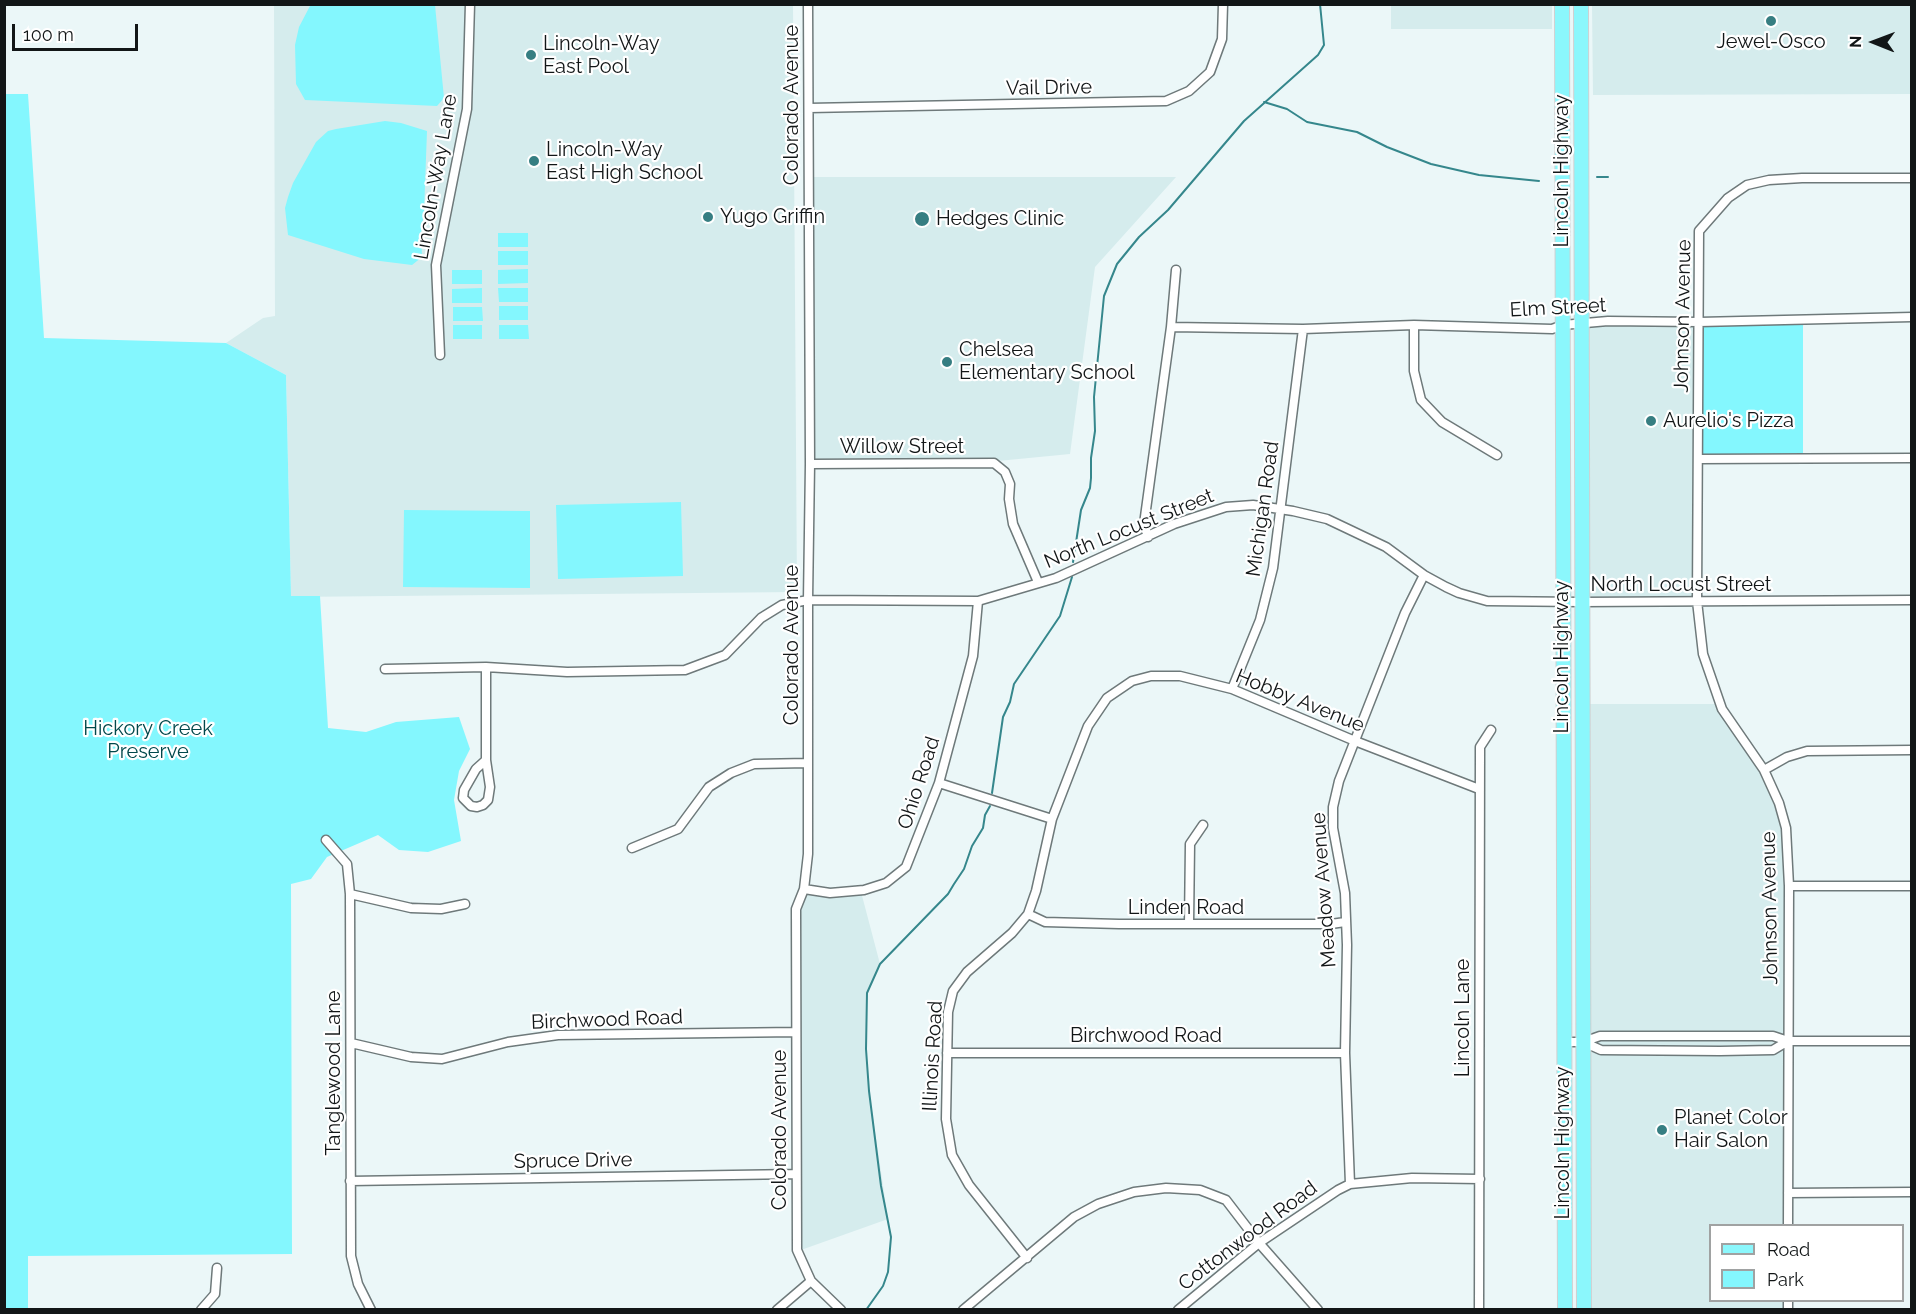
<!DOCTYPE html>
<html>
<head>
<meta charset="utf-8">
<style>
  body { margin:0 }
  #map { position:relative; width:1916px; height:1314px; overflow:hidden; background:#ebf7f8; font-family:Raleway,sans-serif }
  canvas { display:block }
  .frame { position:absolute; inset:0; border:6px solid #121617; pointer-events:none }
  .legend { position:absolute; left:1709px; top:1224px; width:195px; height:78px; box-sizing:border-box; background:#fff; border:2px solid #a0a2a2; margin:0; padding:8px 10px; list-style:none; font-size:18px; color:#121617 }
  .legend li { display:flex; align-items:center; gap:12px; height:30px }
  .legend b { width:30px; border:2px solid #a0a2a2 }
  .north { position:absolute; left:1844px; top:12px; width:60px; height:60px; -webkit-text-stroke:4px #fff; paint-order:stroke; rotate:271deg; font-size:16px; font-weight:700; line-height:24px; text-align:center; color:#121617 }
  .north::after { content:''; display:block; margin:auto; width:21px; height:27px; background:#121617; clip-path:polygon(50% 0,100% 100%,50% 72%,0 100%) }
  .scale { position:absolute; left:12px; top:24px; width:126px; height:27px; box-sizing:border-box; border:3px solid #121617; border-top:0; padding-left:8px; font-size:18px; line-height:21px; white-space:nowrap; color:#121617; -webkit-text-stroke:4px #fff; paint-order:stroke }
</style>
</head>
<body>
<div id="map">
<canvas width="1916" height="1314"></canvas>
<div class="frame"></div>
<ul class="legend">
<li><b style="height:8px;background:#8bf7fc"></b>Road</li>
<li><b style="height:16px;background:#84f7fe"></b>Park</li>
</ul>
<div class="north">N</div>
<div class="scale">100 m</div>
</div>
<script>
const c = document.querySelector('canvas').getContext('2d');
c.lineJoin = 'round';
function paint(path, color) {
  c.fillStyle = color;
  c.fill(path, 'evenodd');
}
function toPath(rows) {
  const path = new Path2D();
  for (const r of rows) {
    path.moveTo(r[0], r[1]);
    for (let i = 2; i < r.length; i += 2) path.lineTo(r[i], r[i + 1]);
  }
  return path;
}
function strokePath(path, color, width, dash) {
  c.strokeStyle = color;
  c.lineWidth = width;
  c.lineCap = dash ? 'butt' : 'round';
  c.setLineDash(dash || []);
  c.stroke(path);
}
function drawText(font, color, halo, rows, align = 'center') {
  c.font = font + ' Raleway,sans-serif';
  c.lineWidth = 4.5;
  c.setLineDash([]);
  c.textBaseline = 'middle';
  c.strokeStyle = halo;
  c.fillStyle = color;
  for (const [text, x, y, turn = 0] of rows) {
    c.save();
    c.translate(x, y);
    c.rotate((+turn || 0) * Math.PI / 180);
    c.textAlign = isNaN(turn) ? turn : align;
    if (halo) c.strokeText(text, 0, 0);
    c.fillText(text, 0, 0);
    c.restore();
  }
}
paint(toPath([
  [274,5,793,5,797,592,291,597,286,375,226,343,263,318,275,316],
  [1391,5,1552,5,1552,29,1391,29],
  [1592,5,1911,5,1911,94,1593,95],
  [812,177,1176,177,1095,267,1070,454,998,461,812,461],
  [1696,324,1695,599,1584,599,1584,326],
  [1584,704,1717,704,1763,770,1783,830,1786,891,1790,1225,1710,1226,1710,1300,1790,1301,1790,1309,1588,1309],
  [808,887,860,888,880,964,867,993,866,1049,869,1091,888,1219,801,1250,798,909]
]), '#d5eced');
paint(toPath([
  [311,4,435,5,444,98,437,106,305,100,296,84,295,45,299,27],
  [4,94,28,94,44,338,226,343,286,375,291,596,320,596,328,728,366,732,396,722,459,717,470,749,459,771,454,800,461,841,428,852,399,850,378,835,327,857,311,879,291,884,292,1254,28,1256,28,1309,5,1310],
  [385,121,401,123,427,131,424,212,421,234,422,257,412,265,364,259,288,235,285,208,288,197,293,183,316,142,328,131,336,129],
  [498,233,528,233,528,247,498,247],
  [498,251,528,251,528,265,498,265],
  [528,269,528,283,498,284,498,270],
  [452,270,482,270,482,284,452,284],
  [482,288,482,303,452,303,452,289],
  [498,288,528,288,528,302,499,302],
  [499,306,528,306,528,320,499,320],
  [453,307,482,307,483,321,453,321],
  [1701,324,1803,324,1803,454,1701,454],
  [453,325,482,325,482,339,453,339],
  [499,325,528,325,529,339,499,339],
  [681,502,683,576,558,579,556,505],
  [404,510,530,511,530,588,403,587]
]), '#84f7fe');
strokePath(toPath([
  [1264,102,1287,109,1307,122,1357,132,1387,147,1431,164,1479,175,1539,181],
  [1597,177,1608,177],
  [1073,562,1081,510,1090,488,1091,478,1091,458,1095,431,1094,397,1104,296,1117,264,1139,237,1168,210,1244,121,1318,55,1324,45,1320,4],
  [992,793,1003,717,1010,702,1014,684,1060,616,1072,577],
  [866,1310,883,1286,888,1272,891,1237,881,1186,869,1091,866,1049,867,993,880,964,948,894,954,884,964,869,972,846,983,828,985,815,990,806]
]), '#35878c', 2);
const minor = toPath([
  [808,4,810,464,808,600,808,854,804,889,796,909,797,1250,811,1281,841,1310],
  [809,108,1166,101,1189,91,1210,72,1222,39,1223,4],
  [1414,325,1414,371,1421,400,1442,422,1497,455],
  [1171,327,1303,329,1414,325,1552,329,1563,325,1608,321,1699,322,1912,317],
  [440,355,436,265,467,109,470,4],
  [1698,459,1912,458],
  [810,464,994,463,1005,472,1010,484,1009,499,1013,524,1038,582],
  [1148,537,1144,524,1171,327,1176,270],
  [486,667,486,760,476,769,464,790,463,798,471,806,477,807,483,805,488,800,490,787,486,760],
  [385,669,486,667,567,672,685,670,725,655,761,618,782,605,808,600,978,601,1056,578,1174,524,1226,507,1253,505,1293,511,1327,519,1386,547,1424,575,1446,587,1459,593,1487,601,1581,602,1912,600],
  [1232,689,1260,620,1273,568,1303,329],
  [1764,770,1787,757,1807,751,1912,750],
  [939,783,1052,819],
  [326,840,347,864,350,894,351,1256,358,1284,371,1310],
  [632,848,678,829,709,787,731,773,754,764,808,763],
  [1789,886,1912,886],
  [804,889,830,893,864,890,886,883,906,867,939,783,973,656,978,601],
  [350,894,411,908,441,909,465,904],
  [1028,914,1045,922,1119,924,1331,924,1345,922],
  [1189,924,1190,844,1203,825],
  [1565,1042,1583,1042,1600,1036,1773,1036,1788,1041,1912,1041],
  [1583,1042,1601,1050,1720,1051,1773,1050,1788,1041],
  [351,1043,411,1057,442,1059,508,1042,558,1035,796,1032],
  [947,1053,1345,1053],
  [350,1181,796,1174],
  [1350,1184,1345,1053,1347,945,1345,893,1333,828,1333,807,1339,781,1405,613,1424,575],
  [1788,1193,1912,1192],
  [1788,1226,1789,886,1786,828,1779,803,1764,770,1722,709,1703,654,1697,601,1699,231,1728,198,1747,185,1769,180,1802,178,1912,178],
  [1027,1258,969,1185,952,1155,946,1119,948,1012,953,991,967,972,1012,933,1028,914,1036,891,1052,819,1088,726,1107,698,1132,681,1151,676,1180,676,1232,689,1355,741,1479,789],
  [1788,1300,1788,1310],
  [201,1310,215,1294,217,1268],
  [777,1310,811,1281],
  [963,1310,1074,1217,1098,1204,1134,1192,1166,1188,1200,1190,1226,1200,1259,1243,1318,1310],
  [1178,1310,1259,1243,1338,1190,1350,1184,1412,1178,1480,1179],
  [1479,1310,1480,747,1491,730]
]);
const primary = toPath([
  [1562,4,1565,1310],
  [1581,4,1584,1310]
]);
strokePath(minor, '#6e797a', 11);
strokePath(primary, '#d0d0d1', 16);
strokePath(minor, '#fff', 8);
strokePath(primary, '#8bf7fc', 14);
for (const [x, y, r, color] of [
  [1771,21,6,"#367e82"],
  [531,55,6,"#367e82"],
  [534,161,6,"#367e82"],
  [708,217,6,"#367e82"],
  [922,219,8,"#367e82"],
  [947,362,6,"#367e82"],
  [1651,421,6,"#367e82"],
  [1662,1130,6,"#367e82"]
]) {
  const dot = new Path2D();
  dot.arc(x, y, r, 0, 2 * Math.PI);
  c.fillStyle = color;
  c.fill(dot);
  strokePath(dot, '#fff', 2);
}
drawText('20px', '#121617', '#fff', [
  ["Jewel-Osco",1771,42,"center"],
  ["Lincoln-Way",543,44],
  ["East Pool",543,67],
  ["Lincoln-Way",546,150],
  ["East High School",546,173],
  ["Yugo Griffin",720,217],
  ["Hedges Clinic",936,219],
  ["Chelsea",959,350],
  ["Elementary School",959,373],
  ["Aurelio's Pizza",1663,421],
  ["Planet Color",1674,1118],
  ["Hair Salon",1674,1141]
], 'left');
drawText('20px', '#121617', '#fff', [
  ["Vail Drive",1049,88,-1],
  ["Colorado Avenue",792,105,-90],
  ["Lincoln Highway",1562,171,-90],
  ["Lincoln-Way Lane",436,177,-80],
  ["Elm Street",1558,308,-3],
  ["Johnson Avenue",1683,316,-89],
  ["Willow Street",902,447],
  ["Michigan Road",1263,509,-82],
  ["North Locust Street",1129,529,-22],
  ["North Locust Street",1681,585],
  ["Colorado Avenue",792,645,-90],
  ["Lincoln Highway",1562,657,-90],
  ["Hobby Avenue",1300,701,22],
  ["Ohio Road",919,783,-72],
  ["Meadow Avenue",1324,890,-94],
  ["Linden Road",1186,908],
  ["Johnson Avenue",1770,908,-91],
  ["Lincoln Lane",1463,1018,-90],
  ["Birchwood Road",607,1020,-2],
  ["Birchwood Road",1146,1036],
  ["Illinois Road",933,1056,-87],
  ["Tanglewood Lane",334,1073,-90],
  ["Colorado Avenue",780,1130,-90],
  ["Lincoln Highway",1563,1143,-90],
  ["Spruce Drive",573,1161,-1],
  ["Cottonwood Road",1248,1236,-37]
]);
drawText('20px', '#00484b', '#fff', [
  ["Hickory Creek",148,729],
  ["Preserve",148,752]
]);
</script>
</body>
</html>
